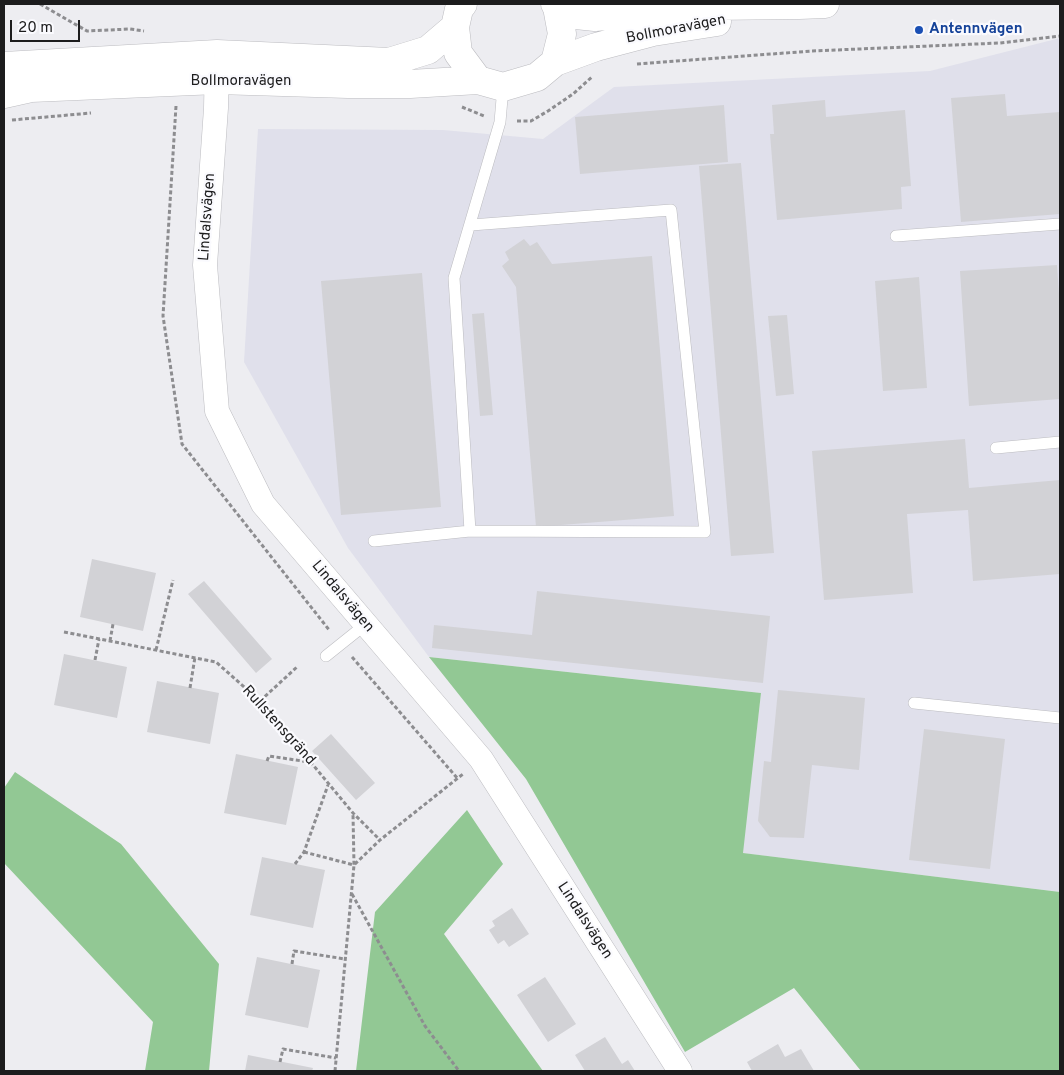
<!DOCTYPE html>
<html>
<head>
<meta charset="utf-8">
<style>
  body { margin:0 }
  #map { position:relative; width:1064px; height:1075px; overflow:hidden; background:#ededf1; font-family:Overpass,sans-serif }
  canvas { display:block }
  .frame { position:absolute; inset:0; border:5px solid #1c1c1d; pointer-events:none }
  .scale { position:absolute; left:10px; top:20px; width:70px; height:22px; box-sizing:border-box; border:2px solid #1c1c1d; border-top:0; padding-left:6px; font-size:15px; line-height:18px; white-space:nowrap; color:#1c1c1d; -webkit-text-stroke:4px #fafafe; paint-order:stroke }
</style>
</head>
<body>
<div id="map">
<canvas width="1064" height="1075"></canvas>
<div class="frame"></div>
<div class="scale">20 m</div>
</div>
<script>
const c = document.querySelector('canvas').getContext('2d');
c.lineJoin = 'round';
function paint(path, color) {
  c.fillStyle = color;
  c.fill(path, 'evenodd');
}
function toPath(rows) {
  const path = new Path2D();
  for (const r of rows) {
    path.moveTo(r[0], r[1]);
    for (let i = 2; i < r.length; i += 2) path.lineTo(r[i], r[i + 1]);
  }
  return path;
}
function strokePath(path, color, width, dash) {
  c.strokeStyle = color;
  c.lineWidth = width;
  c.lineCap = dash ? 'butt' : 'round';
  c.setLineDash(dash || []);
  c.stroke(path);
}
function drawText(font, color, halo, rows, align = 'center') {
  c.font = font + ' Overpass,sans-serif';
  c.lineWidth = 4.5;
  c.setLineDash([]);
  c.textBaseline = 'middle';
  c.strokeStyle = halo;
  c.fillStyle = color;
  for (const [text, x, y, turn = 0] of rows) {
    c.save();
    c.translate(x, y);
    c.rotate((+turn || 0) * Math.PI / 180);
    c.textAlign = isNaN(turn) ? turn : align;
    if (halo) c.strokeText(text, 0, 0);
    c.fillText(text, 0, 0);
    c.restore();
  }
}
paint(toPath([
  [1060,38,1060,892,742,853,761,693,429,657,348,548,244,362,258,129,443,130,543,139,614,87,930,71]
]), '#e0e0eb');
paint(toPath([
  [429,657,761,693,743,853,1060,892,1060,1071,861,1071,794,988,685,1052,526,779],
  [15,772,121,844,219,964,209,1071,145,1071,153,1022,4,863,4,788],
  [467,810,503,864,444,934,543,1071,356,1071,375,912]
]), '#92c894');
paint(toPath([
  [1005,94,1007,116,1060,112,1060,214,961,222,951,98],
  [825,100,826,117,905,110,911,186,901,187,902,209,777,220,770,134,774,134,772,105],
  [724,105,728,162,580,174,575,117],
  [741,163,774,553,731,556,699,166],
  [524,239,530,246,537,242,552,264,652,256,674,516,536,527,516,287,502,266,509,260,505,252],
  [1057,265,1059,294,1060,294,1060,399,969,406,960,271],
  [422,273,441,507,341,515,321,281],
  [919,277,927,388,883,391,875,281],
  [484,313,493,415,480,416,472,314],
  [787,315,794,394,776,396,768,316],
  [965,439,969,488,1060,480,1060,574,973,581,968,510,907,514,913,593,824,600,812,451],
  [92,559,156,573,143,631,80,617],
  [204,581,272,659,256,673,188,594],
  [537,591,770,616,763,683,432,648,434,625,532,635],
  [64,654,127,667,117,718,54,705],
  [157,681,219,693,210,744,147,732],
  [778,690,865,698,859,770,812,765,804,838,770,837,758,821,764,761,771,762],
  [924,729,1005,739,990,869,909,860],
  [331,734,375,783,356,800,312,751],
  [236,754,298,767,286,825,224,813],
  [262,857,325,870,313,928,250,915],
  [512,908,529,934,509,947,504,940,498,944,489,930,495,926,492,921],
  [257,957,320,970,308,1028,245,1015],
  [545,977,576,1024,548,1042,517,995],
  [605,1037,622,1064,628,1060,635,1071,585,1071,575,1055],
  [778,1044,785,1057,801,1049,814,1071,752,1071,747,1062],
  [248,1055,313,1068,312,1071,245,1071]
]), '#d2d2d6');
const service = toPath([
  [896,236,1060,224],
  [996,448,1060,442],
  [470,531,454,278,500,122,503,87],
  [374,541,470,531,705,532,671,210,471,225],
  [326,656,366,624],
  [914,703,1060,718]
]);
const minor = toPath([
  [217,61,216,108,205,265,217,411,263,504,481,759,680,1071]
]);
const tertiary = toPath([
  [463,4,459,9,455,27,458,53,478,80],
  [557,7,576,15,595,17,708,6,799,5,825,4],
  [555,62,596,47,653,32,717,22],
  [4,66,217,54,389,62,428,50,455,27],
  [4,94,31,88,217,80,348,84,410,84,478,80,503,87,537,77,555,62,562,34,557,7,555,4]
]);
strokePath(service, '#bcbcc0', 12);
strokePath(minor, '#bcbcc0', 25);
strokePath(tertiary, '#bcbcc0', 29);
strokePath(toPath([
  [40,4,87,31,130,29,144,31],
  [637,64,812,51,1000,43,1060,36],
  [176,106,163,316,182,444,330,631],
  [462,107,484,116],
  [12,120,91,113],
  [517,121,531,121,548,111,573,94,593,76],
  [64,632,216,662,260,701,353,813,380,840],
  [110,641,113,624],
  [156,650,173,580],
  [352,657,458,779],
  [95,660,99,639],
  [190,688,195,657],
  [260,701,297,667],
  [267,761,269,756,309,762],
  [304,852,354,865,353,814],
  [295,864,304,852,328,785],
  [352,894,425,1026,459,1071],
  [292,964,294,951,345,959],
  [280,1062,283,1049,336,1058],
  [335,1071,354,865,380,840,463,774]
]), '#8d8d90', 3, [4, 2.5]);
strokePath(service, '#fff', 11);
strokePath(minor, '#fff', 24);
strokePath(tertiary, '#fff', 28);
for (const [x, y, r, color] of [
  [919,30,5,"#1a4fb4"]
]) {
  const dot = new Path2D();
  dot.arc(x, y, r, 0, 2 * Math.PI);
  c.fillStyle = color;
  c.fill(dot);
  strokePath(dot, '#fafafe', 2);
}
drawText('15px', '#1c1c1d', '#fafafe', [
  ["Bollmoravägen",676,30,-11],
  ["Bollmoravägen",241,82],
  ["Lindalsvägen",208,217,-86],
  ["Lindalsvägen",342,597,50],
  ["Rullstensgränd",278,726,48],
  ["Lindalsvägen",584,921,57]
]);
drawText('bold 15px', '#164399', '#fafafe', [
  ["Antennvägen",929,30]
], 'left');
</script>
</body>
</html>
